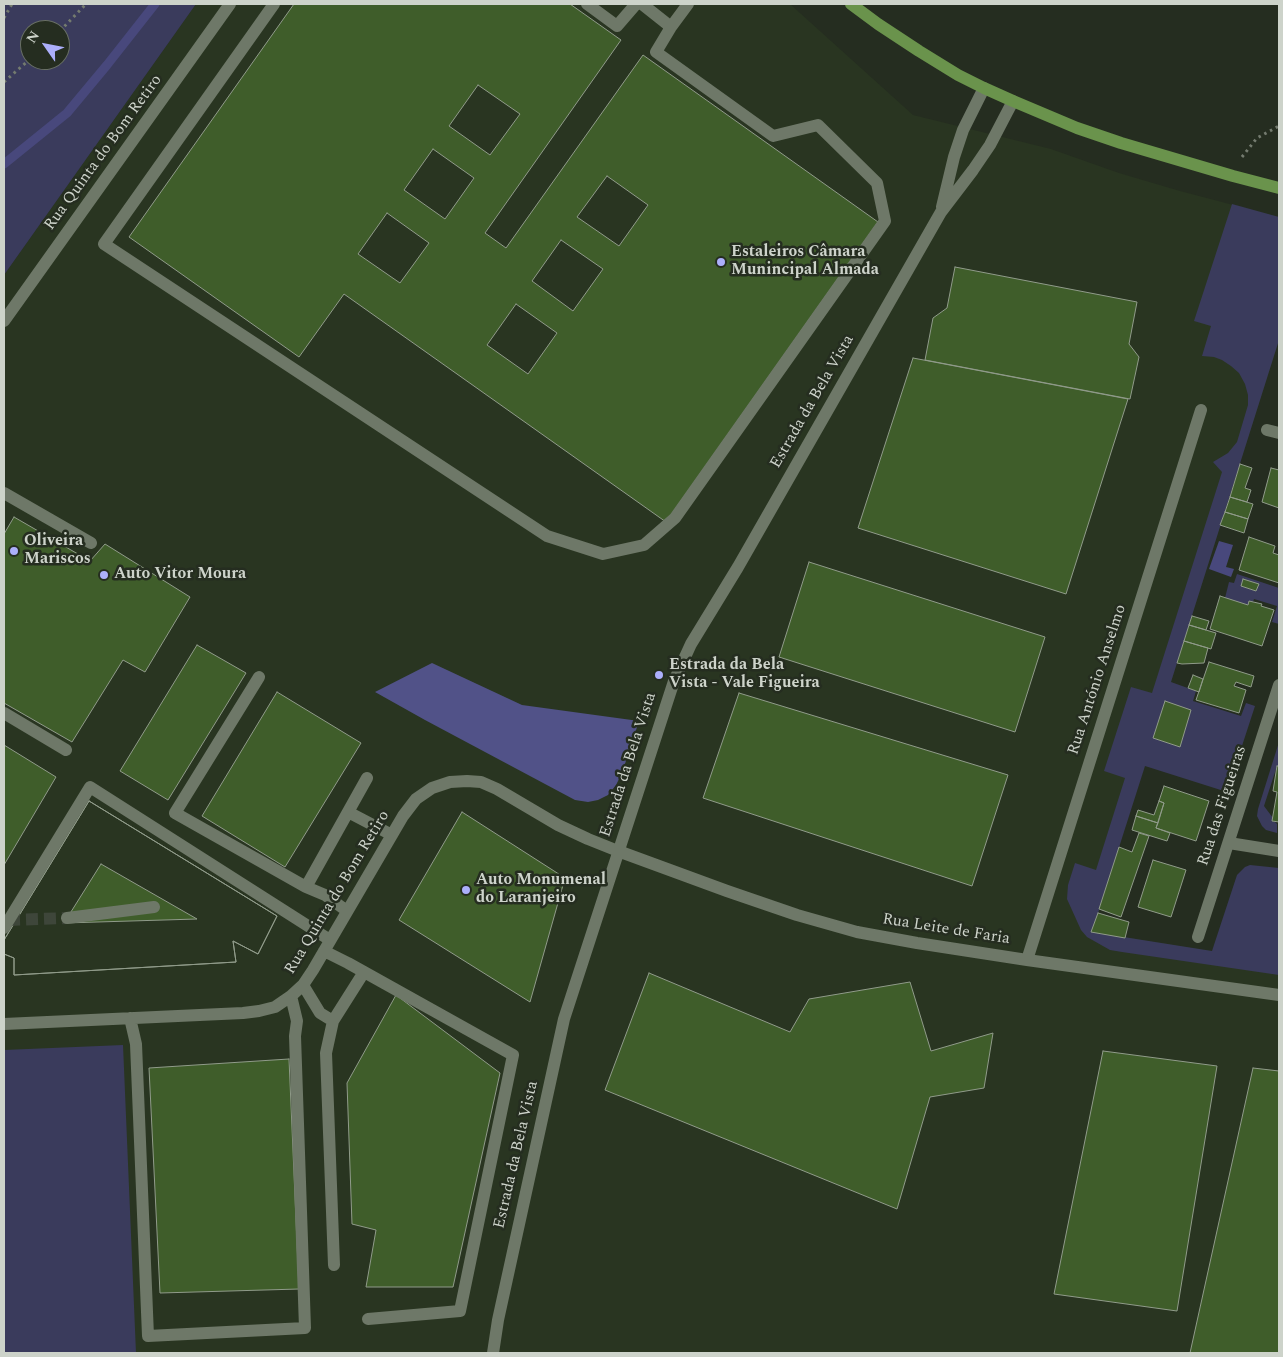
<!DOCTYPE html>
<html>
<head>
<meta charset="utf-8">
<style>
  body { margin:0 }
  #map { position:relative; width:1283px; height:1357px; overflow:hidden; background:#252d20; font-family:Spectral,serif }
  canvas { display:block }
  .frame { position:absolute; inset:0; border:5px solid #cdd3ca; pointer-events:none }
  .north { position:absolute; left:20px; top:20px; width:50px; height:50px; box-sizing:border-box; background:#252d20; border:1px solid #686f64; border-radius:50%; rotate:303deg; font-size:14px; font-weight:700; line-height:20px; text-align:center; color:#cdd3ca }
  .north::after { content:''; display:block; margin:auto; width:18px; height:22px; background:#acaffb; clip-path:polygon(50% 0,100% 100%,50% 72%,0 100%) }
</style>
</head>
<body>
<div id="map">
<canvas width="1283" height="1357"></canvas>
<div class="frame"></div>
<div class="north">N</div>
</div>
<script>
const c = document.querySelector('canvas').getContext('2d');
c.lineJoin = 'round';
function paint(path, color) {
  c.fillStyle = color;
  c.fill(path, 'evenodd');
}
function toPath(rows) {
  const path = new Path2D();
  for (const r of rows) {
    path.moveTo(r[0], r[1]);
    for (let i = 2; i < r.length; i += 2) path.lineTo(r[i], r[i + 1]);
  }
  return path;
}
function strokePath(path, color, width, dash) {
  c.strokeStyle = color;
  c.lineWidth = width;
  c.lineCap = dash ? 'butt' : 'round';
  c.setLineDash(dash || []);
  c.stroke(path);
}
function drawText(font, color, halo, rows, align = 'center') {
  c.font = font + ' Spectral,serif';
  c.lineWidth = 5;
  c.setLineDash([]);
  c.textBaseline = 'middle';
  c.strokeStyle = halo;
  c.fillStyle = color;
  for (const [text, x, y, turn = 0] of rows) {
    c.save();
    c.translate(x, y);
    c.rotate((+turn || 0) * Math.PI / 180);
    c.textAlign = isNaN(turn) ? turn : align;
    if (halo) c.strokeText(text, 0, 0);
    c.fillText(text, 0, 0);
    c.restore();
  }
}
paint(toPath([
  [196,4,790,4,913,115,1051,149,1119,173,1180,191,1279,217,1279,340,1092,932,1279,962,1279,1353,4,1353,4,275]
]), '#293521');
paint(toPath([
  [4,4,196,4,4,275],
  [30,30,60,30,60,60,30,60],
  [1232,204,1279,217,1279,340,1171,682,1196,691,1193,701,1241,716,1246,703,1255,706,1227,792,1145,766,1092,932,1212,951,1237,875,1245,867,1250,865,1279,868,1279,975,1122,952,1110,950,1087,937,1081,930,1067,899,1068,885,1075,863,1096,870,1125,778,1104,771,1131,687,1152,693,1222,472,1213,462,1228,453,1237,442,1248,405,1248,395,1245,384,1239,373,1231,366,1222,360,1214,357,1202,356,1211,326,1194,321],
  [1237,574,1279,588,1279,624,1272,622,1277,606,1254,599,1253,602,1249,601,1248,605,1225,598,1229,582,1234,583],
  [1279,742,1279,766,1277,766,1264,806,1273,818,1272,821,1275,822,1277,824,1277,833,1266,830,1262,826,1257,816,1258,809],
  [123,1045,136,1353,4,1353,4,1050]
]), '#3a3b5c');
paint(toPath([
  [432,663,522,705,639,721,622,773,616,785,608,795,598,800,588,802,575,800,425,720,375,692]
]), '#515288');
paint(toPath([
  [1219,541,1233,545,1226,567,1234,569,1231,577,1209,569]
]), '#48487c');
strokePath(toPath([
  [4,164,67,113,107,65,155,4]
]), '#48487c', 9);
const building = toPath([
  [294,4,570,4,621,40,485,233,506,248,643,55,878,222,666,522,344,294,299,357,129,237,294,4],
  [478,85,520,114,490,155,449,126,478,85],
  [433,149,474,178,445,219,404,190,433,149],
  [607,176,648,205,619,246,577,217,607,176],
  [387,213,429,243,400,283,358,254,387,213],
  [561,240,603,269,573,311,532,281,561,240],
  [516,304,557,333,528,374,487,345,516,304],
  [955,267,1137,302,1129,344,1139,357,1130,399,925,360,933,318,947,308,955,267],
  [913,358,1128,399,1066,594,858,528,913,358],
  [1240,464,1252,468,1245,488,1251,490,1247,502,1230,497,1240,464],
  [1271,468,1279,470,1279,508,1262,502,1271,468],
  [1230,497,1253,504,1248,519,1225,512,1230,497],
  [1225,512,1248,519,1244,533,1220,525,1225,512],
  [14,517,90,561,105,544,190,597,145,672,123,660,72,742,4,703,4,534,14,517],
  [1249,537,1275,546,1273,553,1279,555,1279,583,1239,570,1249,537],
  [809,562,1045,637,1015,732,779,657,809,562],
  [1243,579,1259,584,1256,591,1241,586,1243,579],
  [1220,596,1248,605,1249,601,1262,604,1261,606,1274,610,1262,646,1210,629,1220,596],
  [1192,616,1209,621,1206,630,1189,625,1192,616],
  [1189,625,1216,633,1211,649,1184,641,1189,625],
  [1184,641,1208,648,1204,663,1182,664,1177,663,1184,641],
  [197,645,246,673,168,800,120,771,197,645],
  [1209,662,1254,676,1251,687,1236,682,1234,686,1246,690,1239,713,1196,700,1209,662],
  [1193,675,1203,679,1199,692,1188,688,1193,675],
  [277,692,361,743,285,867,202,816,277,692],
  [739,693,1008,775,972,886,703,798,739,693],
  [1165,701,1191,710,1180,747,1153,738,1165,701],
  [4,745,56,777,4,865,4,745],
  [1277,766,1279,766,1279,822,1272,821,1277,792,1273,791,1277,766],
  [1164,786,1209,801,1196,841,1156,828,1164,803,1159,801,1164,786],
  [89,801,277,916,258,954,233,941,236,962,14,975,14,958,4,954,4,940,89,801],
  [101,864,197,919,64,923,101,864],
  [89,801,277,916,258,954,233,941,236,962,14,975,14,958,4,954,4,940,89,801],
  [1159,801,1164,803,1158,823,1136,816,1138,810,1154,815,1159,801],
  [462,812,565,878,530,1002,399,920,462,812],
  [1136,816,1158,823,1156,828,1170,833,1167,841,1132,830,1136,816],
  [1139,833,1149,836,1121,917,1099,909,1119,847,1132,852,1139,833],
  [1153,860,1186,870,1171,917,1138,907,1153,860],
  [1098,913,1129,922,1125,938,1091,932,1098,913],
  [649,973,790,1032,809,999,910,982,931,1051,993,1033,984,1088,930,1097,897,1209,605,1090,649,973],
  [396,995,500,1073,453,1287,366,1287,376,1230,352,1224,347,1083,396,995],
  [1103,1051,1217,1066,1177,1311,1054,1294,1103,1051],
  [289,1059,299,1289,160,1293,149,1068,289,1059],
  [1253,1068,1279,1071,1279,1353,1190,1353,1253,1068]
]);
paint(building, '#3f5d2a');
strokePath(building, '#909b8a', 1);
strokePath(toPath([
  [8,920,67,918]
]), '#3e463a', 12, [12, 6]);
strokePath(toPath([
  [4,18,12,4],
  [60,31,86,4],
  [4,82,30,59],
  [1242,157,1257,138,1279,126]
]), '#747b6f', 3, [2.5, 4]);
strokePath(toPath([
  [274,4,104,244,547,536,603,554,644,545,675,518,885,221,877,183,818,125,773,136,656,52,671,27,688,4],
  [587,4,617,26,636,4],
  [642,4,671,27],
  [942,207,954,157,963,130,984,88],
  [4,321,230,4],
  [1267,430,1279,433],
  [4,493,91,543],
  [259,677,175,813,306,887,367,778],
  [4,713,66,750],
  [348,812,392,835],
  [1229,843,1279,851],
  [306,887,325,895,347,911],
  [67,918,154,907],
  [4,928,90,787,330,940],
  [1198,937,1279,685],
  [324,951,348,963,513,1055,460,1311,368,1319],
  [1027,960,1201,410],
  [303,985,320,1013,333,1021],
  [130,1018,136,1044,148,1336,305,1328,295,1036,297,1021,291,996],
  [4,1024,243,1013,259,1011,275,1007,291,996,303,985,313,970,403,816,416,799,432,788,450,782,467,781,481,782,497,789,558,825,588,839,618,851,727,891,797,915,857,932,917,943,1027,960,1279,995],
  [334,1265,326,1053,333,1021,364,972],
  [493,1353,498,1320,564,1019,674,681,691,644,738,567,941,212,973,170,990,145,1013,101]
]), '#6e7868', 12);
strokePath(toPath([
  [851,4,878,24,919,51,958,75,984,88,1013,101,1077,128,1121,143,1233,176,1279,188]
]), '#6a934c', 12);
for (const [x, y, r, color] of [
  [721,262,5,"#acaffb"],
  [14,551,5,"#acaffb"],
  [104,575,5,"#acaffb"],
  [659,675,5,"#acaffb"],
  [466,890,5,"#acaffb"]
]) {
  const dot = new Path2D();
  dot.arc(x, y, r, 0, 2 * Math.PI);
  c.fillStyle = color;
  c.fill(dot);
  strokePath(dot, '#252d20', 2);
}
drawText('16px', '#cdd3ca', '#252d20', [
  ["Rua Quinta do Bom Retiro",104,153,-54],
  ["Estrada da Bela Vista",813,402,-60],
  ["Rua António Anselmo",1098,680,-72],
  ["Estrada da Bela Vista",629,765,-72],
  ["Rua das Figueiras",1223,806,-72],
  ["Rua Quinta do Bom Retiro",338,893,-59],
  ["Rua Leite de Faria",946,930,9],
  ["Estrada da Bela Vista",517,1155,-77]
]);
drawText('bold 16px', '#cdd3ca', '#252d20', [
  ["Estaleiros Câmara",731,253],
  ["Munincipal Almada",731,271],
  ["Oliveira",24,542],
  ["Mariscos",24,560],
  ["Auto Vitor Moura",114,575],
  ["Estrada da Bela",669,666],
  ["Vista - Vale Figueira",669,684],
  ["Auto Monumenal",476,881],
  ["do Laranjeiro",476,899]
], 'left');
</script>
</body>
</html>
